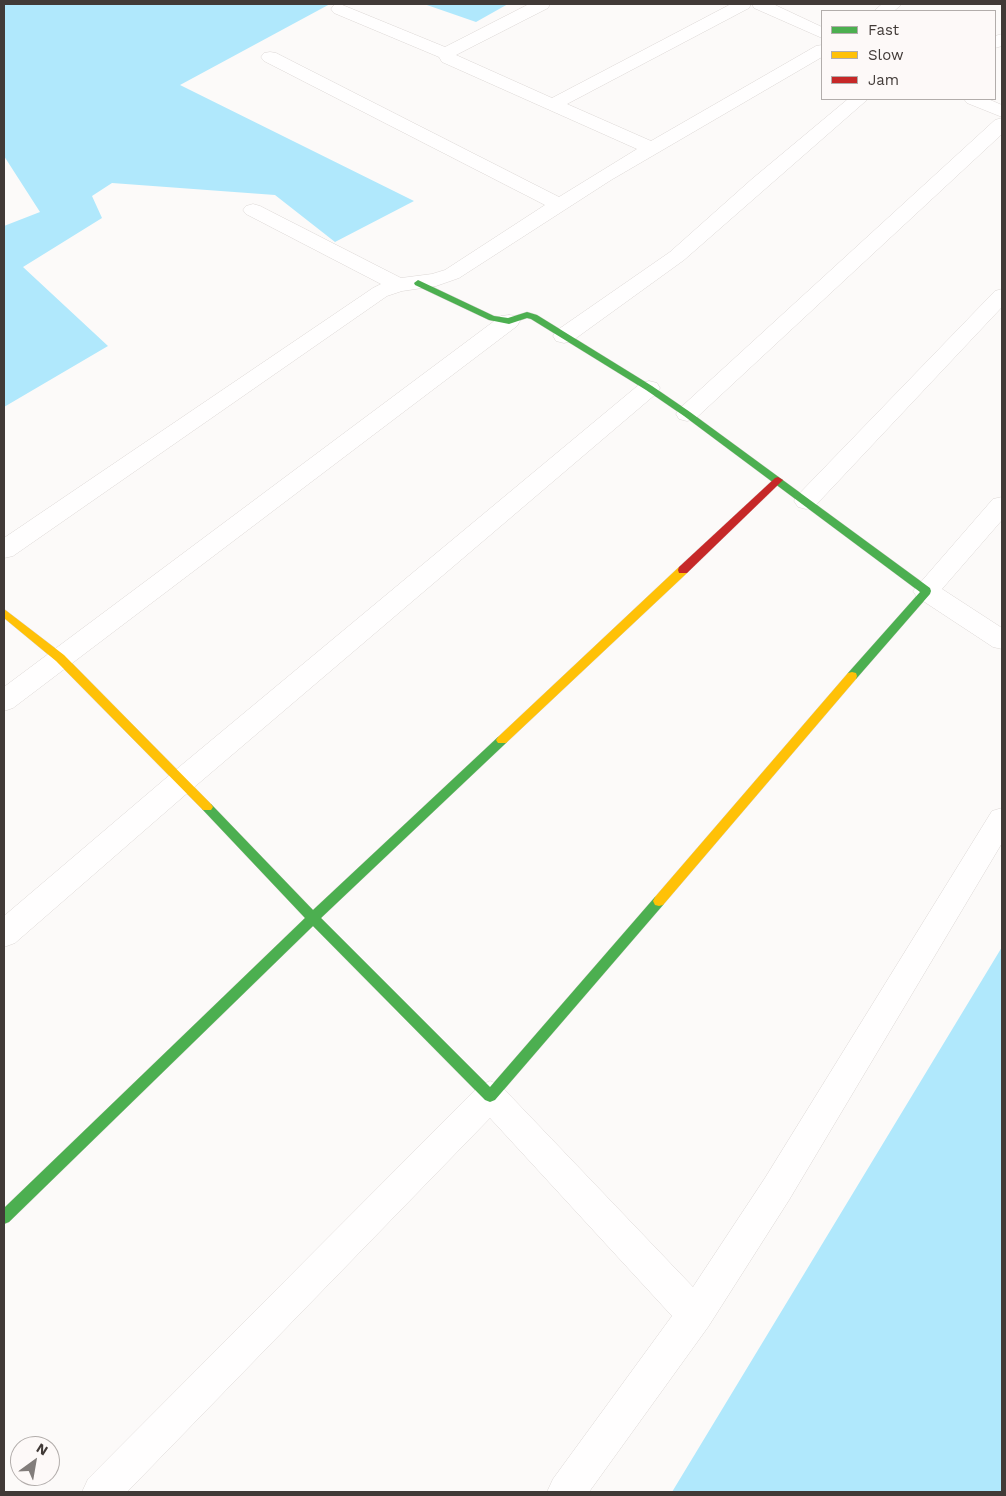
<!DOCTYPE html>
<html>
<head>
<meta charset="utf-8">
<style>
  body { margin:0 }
  #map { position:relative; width:1006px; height:1496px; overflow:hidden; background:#fcfaf9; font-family:"Work Sans",sans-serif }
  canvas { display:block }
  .frame { position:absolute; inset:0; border:5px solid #413a37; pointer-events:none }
  .legend { position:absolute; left:821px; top:10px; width:175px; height:90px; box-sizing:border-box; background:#fdf9f8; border:1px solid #b2adab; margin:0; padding:6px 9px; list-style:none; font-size:15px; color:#413a37 }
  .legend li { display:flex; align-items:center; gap:10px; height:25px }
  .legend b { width:25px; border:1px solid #b2adab }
  .north { position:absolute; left:10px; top:1436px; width:50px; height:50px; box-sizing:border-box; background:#fdf9f8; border:1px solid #b2adab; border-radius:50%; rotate:32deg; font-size:14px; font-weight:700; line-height:20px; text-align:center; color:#413a37 }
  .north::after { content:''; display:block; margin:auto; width:18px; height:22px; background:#827d7b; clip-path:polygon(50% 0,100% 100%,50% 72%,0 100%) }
</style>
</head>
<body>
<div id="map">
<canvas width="1006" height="1496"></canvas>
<div class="frame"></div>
<ul class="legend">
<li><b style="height:6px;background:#4caf50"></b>Fast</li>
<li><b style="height:6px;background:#ffc107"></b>Slow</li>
<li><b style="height:6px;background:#c62828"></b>Jam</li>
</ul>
<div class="north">N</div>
</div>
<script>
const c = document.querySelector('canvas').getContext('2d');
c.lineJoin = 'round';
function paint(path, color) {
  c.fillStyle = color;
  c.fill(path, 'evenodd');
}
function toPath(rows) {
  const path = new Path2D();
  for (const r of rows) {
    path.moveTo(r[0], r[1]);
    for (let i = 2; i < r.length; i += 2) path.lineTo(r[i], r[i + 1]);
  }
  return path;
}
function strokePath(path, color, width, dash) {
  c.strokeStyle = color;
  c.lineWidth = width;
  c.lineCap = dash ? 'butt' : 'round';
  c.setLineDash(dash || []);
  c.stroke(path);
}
paint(toPath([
  [4,4,330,4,180,85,414,201,335,242,275,195,112,183,92,196,102,218,23,267,108,346,4,407,4,226,40,212,4,156],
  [424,4,508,4,476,22],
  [1002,947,1002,1492,672,1492]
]), '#b0e8fc');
const street = toPath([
  [340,4,445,47,529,4,550,4,548,8,456,55,552,98,731,4,751,4,749,8,567,104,651,141,816,46,822,45,822,57,611,180,459,278,436,286,402,291,387,296,13,556,4,558,4,538,373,288,381,284,246,214,243,210,246,206,253,204,260,206,401,278,432,274,445,270,545,205,264,61,261,57,264,53,270,52,276,53,559,197,637,149,442,62,439,57,334,13,331,9,334,5,340,4],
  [752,4,773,4,822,27,822,38,754,8,752,4],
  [882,4,902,4,894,11,874,11,882,4],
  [1002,34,1002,46,995,48,995,36,1002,34],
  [848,99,868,99,684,260,572,341,564,343,556,341,553,336,556,331,670,252,752,179,848,99],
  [964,99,988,99,1002,105,1002,117,967,103,964,99],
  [1002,118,1002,134,695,419,687,421,679,419,676,414,679,409,995,120,1002,118],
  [1002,289,1002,307,814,507,806,509,798,507,794,501,798,495,995,291,1002,289],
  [509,315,517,316,520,321,517,326,13,708,4,711,4,687,501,316,509,315],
  [649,381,657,383,660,388,657,393,192,789,15,943,4,947,4,916,172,773,641,383,649,381],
  [1002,497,1002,520,942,589,1002,628,1002,649,993,647,917,597,913,591,993,499,1002,497],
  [1002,808,1002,843,789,1200,708,1327,589,1492,547,1492,553,1479,672,1316,490,1118,127,1492,82,1492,88,1479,479,1086,490,1081,501,1086,693,1287,765,1178,992,811,1002,808]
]);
const fast = toPath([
  [418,280,494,316,508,318,527,312,537,315,652,386,690,412,930,588,931,591,930,594,856,679,848,679,847,676,848,673,920,592,684,416,646,390,531,319,527,318,509,324,489,320,415,285,414,283,418,280],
  [502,736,506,737,508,740,506,743,321,918,490,1087,655,897,659,896,663,897,665,901,663,905,495,1100,490,1102,485,1100,313,926,9,1222,4,1224,4,1208,305,918,203,810,201,807,203,804,211,804,313,910,498,737,502,736]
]);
const slow = toPath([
  [683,566,687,567,688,570,687,573,506,743,498,743,496,740,498,737,679,567,683,566],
  [4,609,64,655,211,804,213,807,211,810,203,810,56,661,4,618,4,609],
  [852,672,856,673,857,676,856,679,663,905,659,906,655,905,653,901,655,897,848,673,852,672]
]);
const jam = toPath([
  [778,477,783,480,781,482,687,573,679,573,678,570,679,567,775,478,778,477]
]);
strokePath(street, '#dcd7d5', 1);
strokePath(fast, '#dcd7d5', 1);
strokePath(slow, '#dcd7d5', 1);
strokePath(jam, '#dcd7d5', 1);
paint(street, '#fffefe');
paint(fast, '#4caf50');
paint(slow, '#ffc107');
paint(jam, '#c62828');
</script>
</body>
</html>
